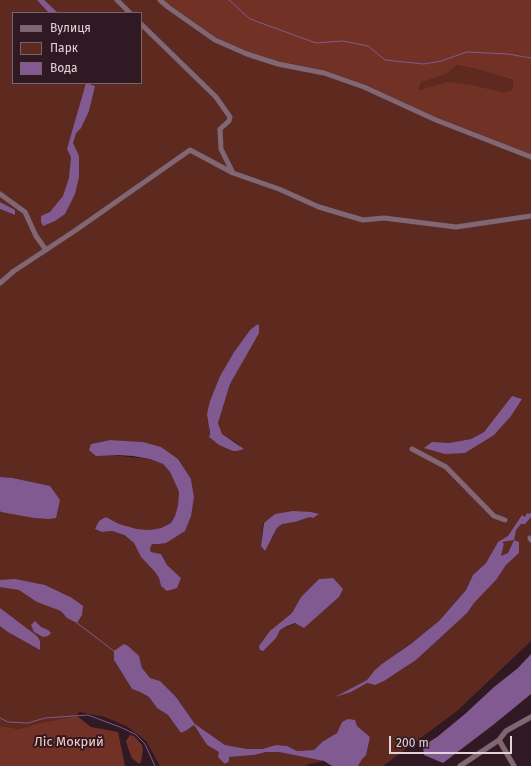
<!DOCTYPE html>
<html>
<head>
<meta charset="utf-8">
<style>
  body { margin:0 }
  #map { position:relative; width:531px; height:766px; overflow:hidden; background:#311923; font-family:"Fira Sans",sans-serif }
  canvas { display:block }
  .legend { position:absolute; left:12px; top:12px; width:130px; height:72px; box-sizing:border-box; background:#311923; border:1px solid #79646c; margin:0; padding:5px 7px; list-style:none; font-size:12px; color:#e4d4d9 }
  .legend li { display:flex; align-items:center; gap:8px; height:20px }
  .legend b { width:20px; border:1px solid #79646c }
  .scale { position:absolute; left:389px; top:736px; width:123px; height:18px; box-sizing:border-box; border:2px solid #e4d4d9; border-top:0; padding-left:5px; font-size:12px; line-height:14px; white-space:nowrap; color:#e4d4d9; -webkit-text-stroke:3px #311923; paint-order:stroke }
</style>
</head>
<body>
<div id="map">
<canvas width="531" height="766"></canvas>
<ul class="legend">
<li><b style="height:5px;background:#836671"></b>Вулиця</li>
<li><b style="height:11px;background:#5e2a1f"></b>Парк</li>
<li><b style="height:11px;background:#805a90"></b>Вода</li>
</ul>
<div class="scale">200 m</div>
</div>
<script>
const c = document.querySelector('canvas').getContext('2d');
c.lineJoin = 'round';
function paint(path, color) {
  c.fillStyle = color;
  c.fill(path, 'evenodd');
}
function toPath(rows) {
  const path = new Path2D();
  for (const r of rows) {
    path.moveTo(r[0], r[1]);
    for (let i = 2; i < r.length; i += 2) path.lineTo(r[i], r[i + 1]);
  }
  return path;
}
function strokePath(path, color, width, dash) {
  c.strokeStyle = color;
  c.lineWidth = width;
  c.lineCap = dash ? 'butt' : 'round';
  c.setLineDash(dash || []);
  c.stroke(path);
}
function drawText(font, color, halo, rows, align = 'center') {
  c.font = font + ' "Fira Sans",sans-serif';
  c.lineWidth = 4;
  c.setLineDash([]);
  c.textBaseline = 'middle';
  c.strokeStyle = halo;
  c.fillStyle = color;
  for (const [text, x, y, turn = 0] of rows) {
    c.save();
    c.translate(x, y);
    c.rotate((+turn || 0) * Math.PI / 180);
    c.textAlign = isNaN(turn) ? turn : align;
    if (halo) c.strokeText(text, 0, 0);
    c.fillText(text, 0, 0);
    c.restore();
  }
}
paint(toPath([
  [0,0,160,0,324,73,531,157,531,641,457,711,383,766,358,766,370,737,357,726,342,722,337,733,322,742,314,750,297,751,287,746,276,745,262,749,247,749,225,745,195,724,176,697,160,681,150,678,142,668,139,656,114,660,132,689,140,692,149,697,157,708,168,715,181,733,187,730,194,725,207,745,229,757,254,755,266,752,279,752,324,761,309,764,306,766,160,766,146,741,128,727,105,717,79,712,77,716,39,723,19,729,0,726,0,511,34,518,48,519,31,482,13,478,0,477,0,209,15,215,15,211,0,202],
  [13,13,141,13,141,83,13,83],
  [250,330,258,333,230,384,218,423,222,434,240,445,237,451,219,445,209,437,210,401,220,376,234,352],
  [512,397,478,445,432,442,449,443,471,439,484,432],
  [110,440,143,442,178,459,191,479,194,497,159,544,152,544,150,550,151,552,161,554,167,565,181,578,161,586,159,578,155,572,141,557,134,543,123,535,112,531,102,532,95,529,106,517,119,524,137,529,150,530,161,528,171,523,175,516,178,505,179,492,176,485,170,472,163,464,150,459,110,455,91,444],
  [318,515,295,522,283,523,277,528,272,539,261,546,263,523],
  [514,540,519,553,506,565,496,580,474,603,468,612,416,660,384,681,375,685,367,683,351,692,339,695,367,680,396,654,425,633,439,621,466,590,473,575,486,563,498,542,504,544,501,556,508,553],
  [333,578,339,597,322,612,280,630,276,638,280,623,292,613,301,597,319,579],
  [457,65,476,69,513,80,512,90,503,92,472,85,428,88,419,90,420,82,445,75]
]), '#5e2a1f');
paint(toPath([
  [160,0,531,0,531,157,324,73,278,64,215,40],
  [457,65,476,69,513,80,512,90,503,92,472,85,448,82,419,90,421,82,445,75],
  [77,716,91,727,118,732,125,766,0,766,0,726,19,729,39,723],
  [130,735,134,736,142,745,143,750,141,762,139,764,132,758,128,748,126,741]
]), '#723125');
paint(toPath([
  [37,0,44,0,57,12,49,13],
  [86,83,95,86,89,111,81,128,76,133,73,143,79,156,79,177,75,194,65,214,55,221,43,226,41,222,41,216,50,212,63,196,69,178,71,157,67,149],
  [0,202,15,210,15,215,0,209],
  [258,324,259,326,259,333,230,384,218,423,222,434,244,449,237,451,233,451,219,445,209,437,210,433,207,414,210,401,220,376,234,352,250,330],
  [512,396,522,399,511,416,494,435,465,453,445,454,424,448,432,442,449,443,471,439,484,432],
  [110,440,143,442,161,447,178,459,191,479,194,497,191,516,185,531,166,543,159,544,152,544,150,549,151,552,161,554,167,565,181,578,177,588,167,591,161,586,159,578,155,572,141,557,134,543,124,535,112,531,102,532,95,529,99,521,106,517,119,524,137,529,150,530,161,528,171,523,175,516,178,505,179,492,176,485,170,472,163,464,150,459,133,456,118,455,96,456,89,450,91,444],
  [0,477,13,478,50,486,60,500,56,518,48,519,34,518,1,512,0,511],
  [293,511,311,512,319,514,313,518,310,517,295,522,282,524,277,528,265,551,261,546,264,523,275,514],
  [531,512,531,517,525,524,521,524,516,530,514,540,519,542,519,553,506,565,496,580,474,603,468,612,453,626,416,660,384,681,375,685,367,683,351,692,335,697,367,680,375,670,382,664,412,643,439,621,466,590,473,575,486,563,498,542,508,536,522,515,525,517,527,513,530,514],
  [514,540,508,553,501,556,504,544,502,542],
  [333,578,343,589,339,597,304,628,295,623,287,626,280,630,276,638,263,651,260,650,259,646,270,631,292,613,301,597,319,579],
  [15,579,45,585,72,598,83,606,82,615,77,623,67,618,61,611,37,602,19,590,0,587,0,580],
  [0,608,37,636,40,641,40,650,8,632,0,626],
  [35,621,41,627,48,630,51,633,48,636,43,637,34,632,31,625],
  [124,644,128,646,139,656,142,668,150,678,160,681,176,697,195,724,225,745,247,749,262,749,276,745,287,746,297,751,314,750,322,742,337,733,342,722,348,719,355,720,357,726,370,737,366,755,362,759,358,766,332,766,324,761,279,752,266,752,254,755,229,757,229,761,225,764,218,757,219,752,207,745,194,725,187,730,181,733,168,715,157,708,149,697,140,692,132,689,114,660,114,651],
  [531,654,531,694,493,725,443,763,424,755,423,746,437,737,465,714,494,687,518,668]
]), '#805a90');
strokePath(toPath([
  [229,0,250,19,316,43,343,41,368,46,385,60,424,64,441,61,467,52,508,54,531,58],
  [77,623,114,651],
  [0,718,8,722,28,723,45,718,88,715,120,727,135,734,145,744,155,766]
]), '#805a90', 1);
const street = toPath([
  [117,0,130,13],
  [160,0,168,7,215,40,247,54,278,64,324,73,364,87,436,120,531,157],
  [141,24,216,97,230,117,229,121,220,129,221,149,233,173],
  [0,194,25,212,36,236,46,250],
  [0,283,14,271,76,230,190,150,233,173,279,189,319,207,363,220,384,218,456,227,531,216],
  [412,449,446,467,494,516,505,520],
  [530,538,531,540],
  [499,740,514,766],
  [460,766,499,740,506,731,531,717]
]);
strokePath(street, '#49363d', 6);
strokePath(street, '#836671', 5);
drawText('13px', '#f6ccc3', '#311923', [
  ["Ліс Мокрий",69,742]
]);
</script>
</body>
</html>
